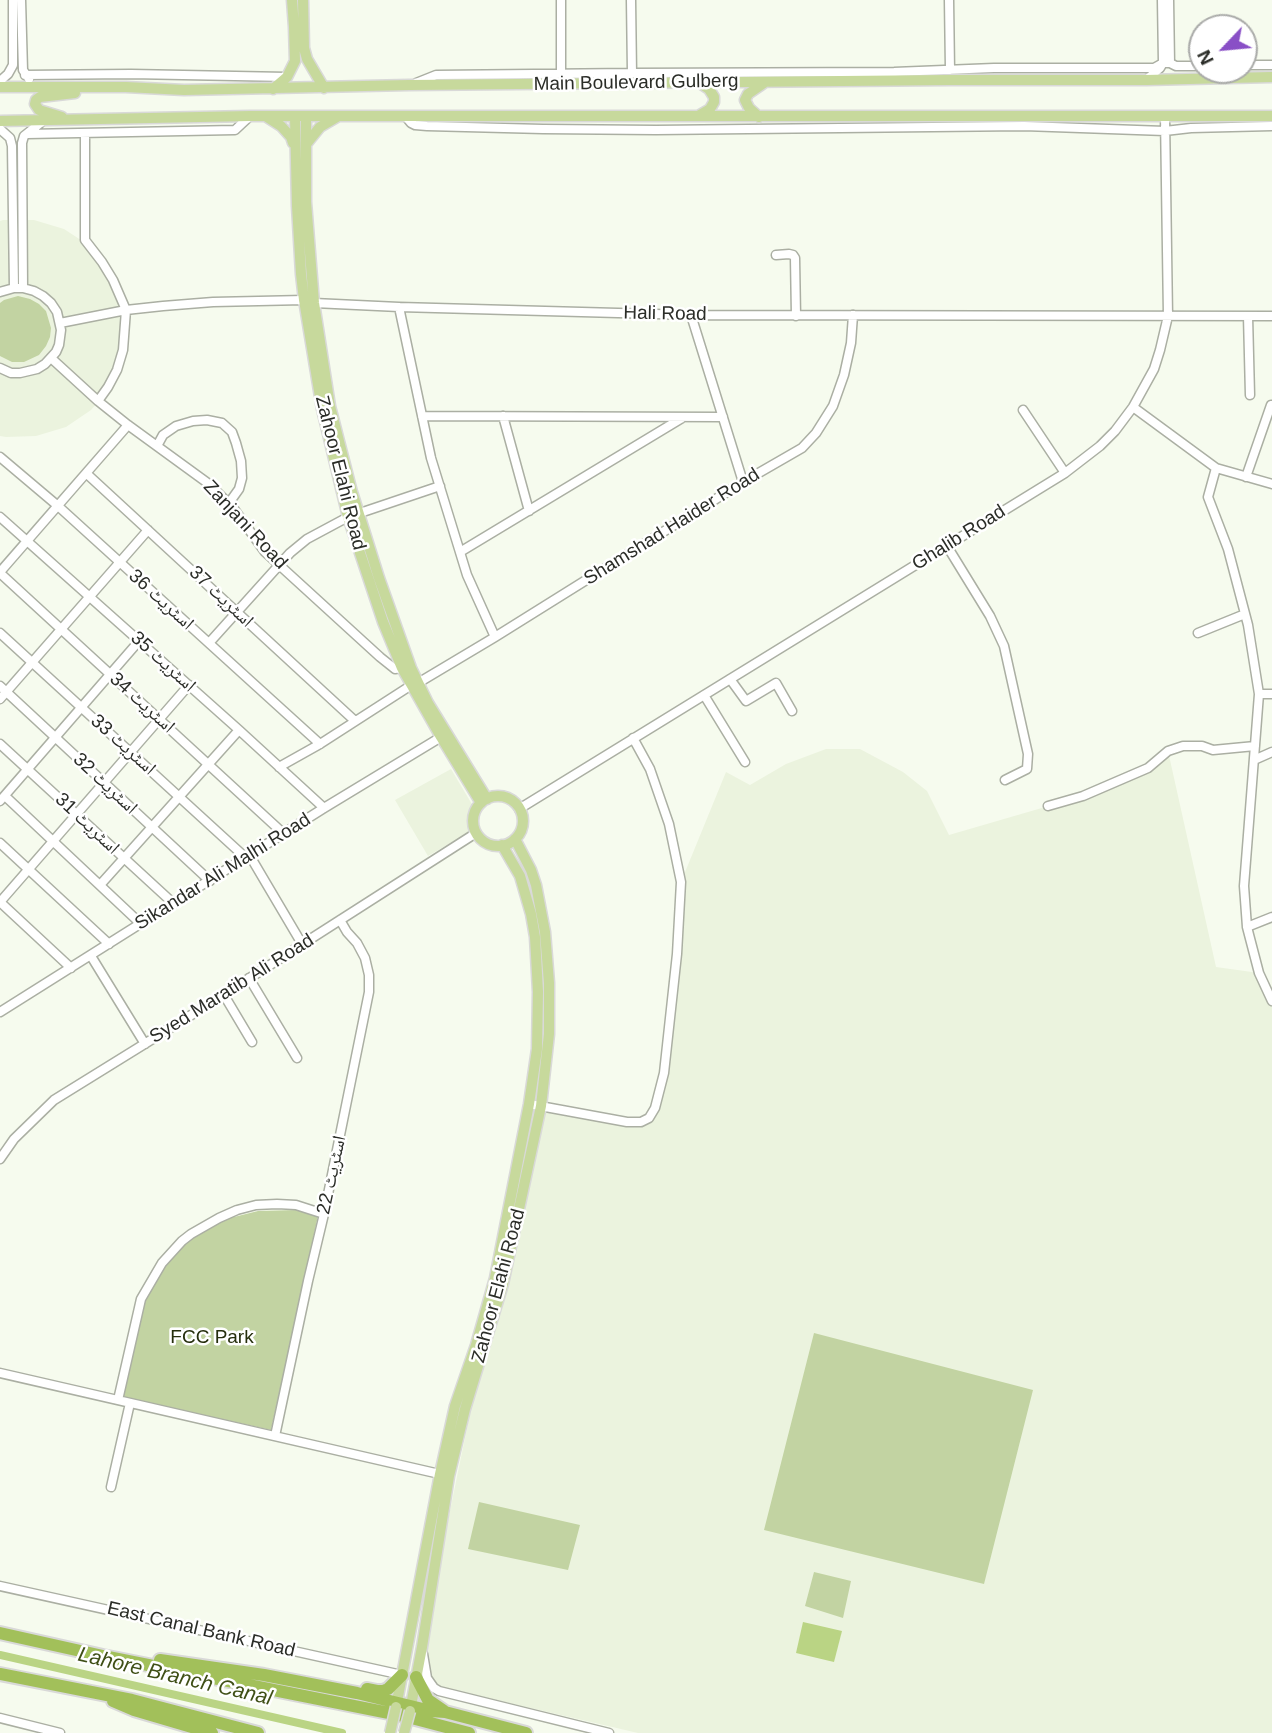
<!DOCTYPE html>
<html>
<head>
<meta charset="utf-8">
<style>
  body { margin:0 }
  #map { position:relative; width:1272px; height:1733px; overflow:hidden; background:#f6fbee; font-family:Arial,sans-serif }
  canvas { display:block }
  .north { position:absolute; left:1188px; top:14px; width:70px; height:70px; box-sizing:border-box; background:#fff; border:2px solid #aaaba9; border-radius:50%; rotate:244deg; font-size:19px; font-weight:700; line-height:28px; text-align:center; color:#2b2d28 }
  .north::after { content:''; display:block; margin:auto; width:24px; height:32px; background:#894fc6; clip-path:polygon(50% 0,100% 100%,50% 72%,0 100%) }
</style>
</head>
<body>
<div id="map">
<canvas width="1272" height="1733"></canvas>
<div class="north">N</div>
</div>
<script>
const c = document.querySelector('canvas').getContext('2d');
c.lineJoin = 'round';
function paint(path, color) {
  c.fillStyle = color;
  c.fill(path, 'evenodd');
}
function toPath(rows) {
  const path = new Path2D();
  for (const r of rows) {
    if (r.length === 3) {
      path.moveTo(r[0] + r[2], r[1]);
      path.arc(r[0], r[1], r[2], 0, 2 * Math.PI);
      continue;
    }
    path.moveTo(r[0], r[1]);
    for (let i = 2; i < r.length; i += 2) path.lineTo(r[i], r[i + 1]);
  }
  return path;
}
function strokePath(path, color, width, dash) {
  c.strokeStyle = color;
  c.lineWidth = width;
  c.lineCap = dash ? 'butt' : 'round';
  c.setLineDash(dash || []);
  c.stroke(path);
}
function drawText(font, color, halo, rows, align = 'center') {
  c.font = font + ' Arial,"Noto Naskh Arabic",sans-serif';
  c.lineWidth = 5;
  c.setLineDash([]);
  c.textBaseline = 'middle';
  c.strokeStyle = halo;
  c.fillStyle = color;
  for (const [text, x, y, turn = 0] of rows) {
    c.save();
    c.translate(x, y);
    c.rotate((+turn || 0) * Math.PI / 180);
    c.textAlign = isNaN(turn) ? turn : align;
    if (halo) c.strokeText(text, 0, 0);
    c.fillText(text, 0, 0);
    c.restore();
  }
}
paint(toPath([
  [3,220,34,220,64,229,90,246,110,269,127,328,111,387,91,410,66,427,36,436,6,437,0,436,0,221],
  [826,749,860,749,903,772,927,791,949,835,1083,796,1148,768,1168,751,1216,967,1259,973,1272,1001,1272,1733,638,1733,415,1681,534,1102,627,1122,649,1118,664,1073,681,882,726,772,750,785,786,764],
  [451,769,473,806,469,832,428,856,395,800]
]), '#ebf3de');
paint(toPath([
  [18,296,30,299,39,304,46,311,51,328,50,337,46,346,39,355,24,362,12,362,0,356,0,303,4,300],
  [296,1210,318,1216,271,1430,122,1397,146,1294,165,1263,184,1243,202,1230,226,1219,258,1211],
  [814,1333,1033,1390,984,1584,764,1530],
  [479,1502,580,1525,568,1570,468,1549],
  [814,1572,851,1581,843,1618,805,1606]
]), '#c2d3a2');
paint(toPath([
  [803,1622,842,1631,834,1662,796,1653]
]), '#bad484');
strokePath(toPath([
  [0,1655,342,1733]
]), '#bad484', 8);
const minor = toPath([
  [21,0,23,70,29,79],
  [561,0,561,73],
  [631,0,632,73],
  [949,0,950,70],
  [1169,0,1170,63],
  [1244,65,1272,65],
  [25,75,131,74,287,77],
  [1146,80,1160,68,1163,63,1162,0],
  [0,81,8,74,13,65,13,0],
  [416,83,436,75,632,73,894,72,994,68,1154,68,1163,63,1170,63,1176,66,1202,66],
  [406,117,411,123,415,125,427,126,543,129,656,130,1024,126,1165,131,1191,128,1272,126],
  [0,129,10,138,12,146,14,288],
  [85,133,85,240,102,262,113,280,126,310,123,350,117,370,108,387,98,401],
  [27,134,235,130,250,116],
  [776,255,789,254,793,255,795,258,796,316],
  [23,288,22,143,24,136,43,121],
  [0,292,14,288,23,288,34,291,43,296,51,303,57,312,61,330,59,345,56,352,45,364,37,369,20,373,11,373,0,368],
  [399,307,431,458,467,575,495,637],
  [691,315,743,482],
  [1248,316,1250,395],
  [60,323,126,310,163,306,213,302,304,300,314,303,399,307,691,315,1272,316],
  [51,358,98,401,128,425,209,484,234,509,265,552,380,657,395,669,402,668],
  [1133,407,1216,468,1208,497,1228,549,1248,625,1259,694,1244,886,1247,927,1259,973,1272,1001],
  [1023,410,1065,473],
  [422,416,723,417],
  [503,416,529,511],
  [157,446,163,435,176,426,193,421,207,420,222,423,232,432,236,443,241,461,242,478,239,489,229,503],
  [0,457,58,506,320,744],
  [1216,468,1272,484],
  [87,474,355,721],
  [1246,477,1271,405],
  [0,517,239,730,324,808],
  [947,546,990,616,1004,646,1028,754,1027,769,1005,780],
  [460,552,682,418],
  [0,572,128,425],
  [0,573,284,834],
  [0,633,246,858],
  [1198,633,1245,614],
  [209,643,290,553,307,539,348,517,440,486],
  [730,679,746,701,776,683,792,711],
  [418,683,495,637,743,482,802,448,816,433,833,406,844,375,851,343,853,315],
  [0,686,210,881],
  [1259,694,1272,694],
  [704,695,745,762],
  [0,699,148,530],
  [0,744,174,904],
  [1254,760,1272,752],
  [279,767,320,744,410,686],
  [5,796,141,924],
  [0,801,139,641],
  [1048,806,1083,796,1148,768,1168,751,1183,746,1202,746,1213,750,1255,746],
  [519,809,1065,473,1100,446,1115,431,1133,407,1154,369,1160,350,1168,316,1165,117],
  [0,843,109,944],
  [250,856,302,944],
  [100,885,239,730],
  [0,902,189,685],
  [0,902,71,968],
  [1247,927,1272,917],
  [91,956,145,1044],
  [249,978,297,1058],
  [224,995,252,1042],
  [0,1012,324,808,446,734],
  [529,1104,627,1122,641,1122,649,1118,655,1108,664,1073,677,954,681,882,669,824,650,769,633,738],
  [0,1159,14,1139,54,1100,209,1004,476,833],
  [0,1373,444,1475],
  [118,1400,141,1299,162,1263,182,1241,191,1234,219,1218,237,1210,256,1205,277,1204,296,1205,324,1214],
  [275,1436,308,1281,324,1214,369,992,369,975,365,958,357,943,347,932,340,920],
  [111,1487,130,1403],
  [0,1586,402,1675],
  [423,1654,427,1678,434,1688,439,1691,609,1733],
  [0,1718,60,1733]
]);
const major = toPath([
  [303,0,304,48,307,59,324,88],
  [0,87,126,87,184,90,409,85,949,80,1146,80,1272,77],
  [273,89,287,77,295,61,294,27,292,0],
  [698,116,710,109,714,102,714,97,709,89,700,83],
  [62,117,39,110,35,104,36,100,40,97,75,93],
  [267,117,281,126,291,137,293,143],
  [295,117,297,206,301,274,304,300,322,409,348,517,383,622,402,668,441,737,481,803],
  [306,117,306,202,314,303,330,406,352,492,379,578,411,668,428,703,487,799],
  [759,117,749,108,745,100,748,94,764,83],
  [0,121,250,116,1272,116],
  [307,143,320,127,337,117],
  [498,821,25],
  [396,1707,440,1474,455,1406,476,1345,495,1278,529,1104,537,1049,538,992,535,937,531,914,520,876,502,845],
  [410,1711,422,1647,449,1476,465,1409,503,1284,541,1106,549,1034,549,983,545,932,536,885,531,870,515,839]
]);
const highway = toPath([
  [0,1633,103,1656,404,1716,469,1733],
  [160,1660,264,1675,357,1693,431,1711,445,1712,526,1733],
  [0,1674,132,1700,258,1733],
  [416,1677,428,1700,444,1711],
  [367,1689,377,1691,383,1691,388,1689,402,1675],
  [113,1701,134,1710,212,1733]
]);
strokePath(minor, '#abafa3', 11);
strokePath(major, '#d9d9d8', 13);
strokePath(highway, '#d9d9d8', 16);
strokePath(minor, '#fff', 8);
strokePath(major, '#c7d99c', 10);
strokePath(highway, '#a2c05a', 12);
const majorBridge = toPath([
  [390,1733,396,1707],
  [404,1733,410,1711]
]);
strokePath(majorBridge, '#d9d9d8', 13, []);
strokePath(majorBridge, '#c7d99c', 10);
drawText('19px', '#2b2d28', '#fff', [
  ["Main Boulevard Gulberg",636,83,-1],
  ["Hali Road",665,314,1],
  ["Zahoor Elahi Road",340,473,76],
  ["Zanjani Road",245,525,47],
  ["Shamshad Haider Road",672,527,-32],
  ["Ghalib Road",959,538,-32],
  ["اسٹریٹ 37",221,597,43],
  ["اسٹریٹ 36",161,600,42],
  ["اسٹریٹ 35",163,662,42],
  ["اسٹریٹ 34",142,703,42],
  ["اسٹریٹ 33",123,745,42],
  ["اسٹریٹ 32",105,784,43],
  ["اسٹریٹ 31",87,824,43],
  ["Sikandar Ali Malhi Road",223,872,-32],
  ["Syed Maratib Ali Road",232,989,-32],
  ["اسٹریٹ 22",332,1175,-78],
  ["Zahoor Elahi Road",499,1286,-75],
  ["East Canal Bank Road",201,1630,13]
]);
drawText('19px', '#252e0c', '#fff', [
  ["FCC Park",212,1338]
]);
drawText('italic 21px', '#3f4f16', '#fff', [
  ["Lahore Branch Canal",175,1677,13]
]);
</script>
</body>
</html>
